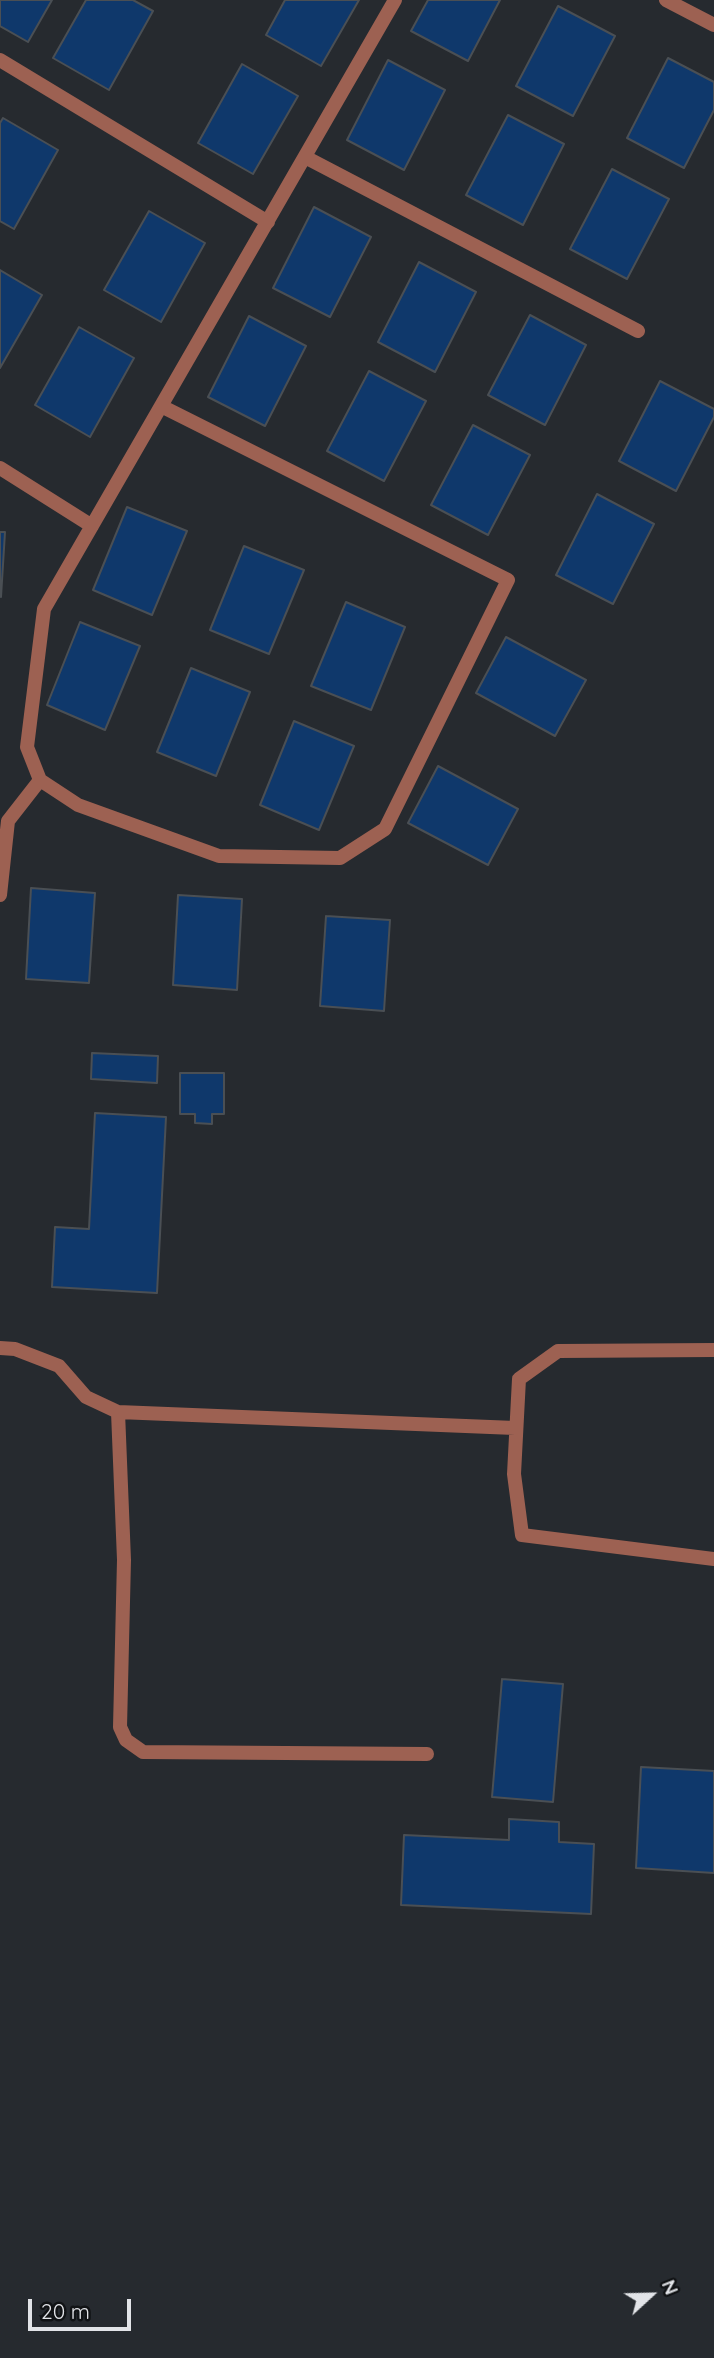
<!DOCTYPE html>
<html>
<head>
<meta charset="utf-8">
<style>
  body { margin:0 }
  #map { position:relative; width:714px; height:2358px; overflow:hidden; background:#262a2f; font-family:Quicksand,sans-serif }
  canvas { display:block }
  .north { position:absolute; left:616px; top:2260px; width:70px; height:70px; -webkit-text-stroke:5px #111315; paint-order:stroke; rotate:68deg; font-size:19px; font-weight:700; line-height:28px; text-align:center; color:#e2e4e8 }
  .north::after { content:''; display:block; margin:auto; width:24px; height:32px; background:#e2e4e8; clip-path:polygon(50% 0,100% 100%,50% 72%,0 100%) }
  .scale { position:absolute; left:28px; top:2299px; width:103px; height:32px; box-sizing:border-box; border:4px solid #e2e4e8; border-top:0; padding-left:9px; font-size:21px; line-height:24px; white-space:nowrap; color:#e2e4e8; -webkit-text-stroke:5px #111315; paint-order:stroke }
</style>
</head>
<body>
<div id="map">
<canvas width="714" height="2358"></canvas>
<div class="north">N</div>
<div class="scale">20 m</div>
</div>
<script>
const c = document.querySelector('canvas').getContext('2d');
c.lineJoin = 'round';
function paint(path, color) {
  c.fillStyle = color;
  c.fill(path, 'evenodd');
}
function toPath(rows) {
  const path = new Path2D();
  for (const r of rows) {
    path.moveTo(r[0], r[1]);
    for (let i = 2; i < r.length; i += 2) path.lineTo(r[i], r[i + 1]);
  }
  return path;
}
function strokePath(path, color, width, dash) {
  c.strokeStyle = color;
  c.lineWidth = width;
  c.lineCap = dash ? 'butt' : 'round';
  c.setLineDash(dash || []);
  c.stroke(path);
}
const building = toPath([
  [0,0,52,0,28,42,0,26,0,0],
  [86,0,133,0,153,11,109,90,53,58,86,0],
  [285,0,359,0,321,66,266,35,285,0],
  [428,0,500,0,468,61,411,31,428,0],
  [558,6,615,36,573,116,516,86,558,6],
  [668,58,714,82,714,110,684,168,627,138,668,58],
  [388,60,445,90,404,170,347,140,388,60],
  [242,64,298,96,253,174,198,143,242,64],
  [508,115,564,144,523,225,466,195,508,115],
  [3,118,58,150,14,229,0,221,0,123,3,118],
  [612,169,669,199,627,279,570,249,612,169],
  [314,207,371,237,330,317,273,288,314,207],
  [149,211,205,243,161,322,104,290,149,211],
  [419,262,476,292,435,372,378,342,419,262],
  [0,270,42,295,0,368,0,270],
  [530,315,586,345,545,425,488,395,530,315],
  [249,316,306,346,265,426,208,397,249,316],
  [79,327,134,358,90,437,35,405,79,327],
  [369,371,426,401,384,481,327,451,369,371],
  [660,381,714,409,714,417,676,491,619,461,660,381],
  [473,425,530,455,488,535,431,505,473,425],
  [597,494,654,524,613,604,556,575,597,494],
  [127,507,187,531,152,615,93,590,127,507],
  [0,532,5,532,1,597,0,596,0,532],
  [244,546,304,570,269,654,210,630,244,546],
  [346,602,405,627,371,710,311,686,346,602],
  [80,622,140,646,105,730,47,705,80,622],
  [506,637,586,680,555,736,476,693,506,637],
  [191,668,250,692,216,776,157,752,191,668],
  [294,721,354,746,319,830,260,805,294,721],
  [438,766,518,809,488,865,408,823,438,766],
  [31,888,95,893,89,983,26,979,31,888],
  [178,895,242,899,237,990,173,985,178,895],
  [326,916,390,920,384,1011,320,1006,326,916],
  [92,1053,158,1056,157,1083,91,1079,92,1053],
  [180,1073,224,1073,224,1114,212,1114,212,1124,195,1123,195,1114,180,1114,180,1073],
  [95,1113,166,1117,157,1293,52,1287,55,1227,89,1229,95,1113],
  [502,1679,563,1684,553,1802,492,1797,502,1679],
  [641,1767,714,1771,714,1873,636,1868,641,1767],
  [509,1819,559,1822,559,1842,594,1844,591,1914,401,1905,404,1835,509,1840,509,1819]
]);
paint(building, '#0f386b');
strokePath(building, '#4a4f54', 2);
strokePath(toPath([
  [666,0,714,25],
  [0,60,268,222],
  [305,157,638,331],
  [161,406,508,580,385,829,340,858,219,856,78,805,40,780,27,747,44,609,395,0],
  [0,468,92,526],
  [0,895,8,821,40,780],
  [0,1348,15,1349,59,1366,86,1397,118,1412,515,1428],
  [714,1350,558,1351,519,1379,514,1474,522,1535,714,1559],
  [118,1412,124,1560,120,1727,126,1740,143,1752,427,1754]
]), '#9d6152', 14);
</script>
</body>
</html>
